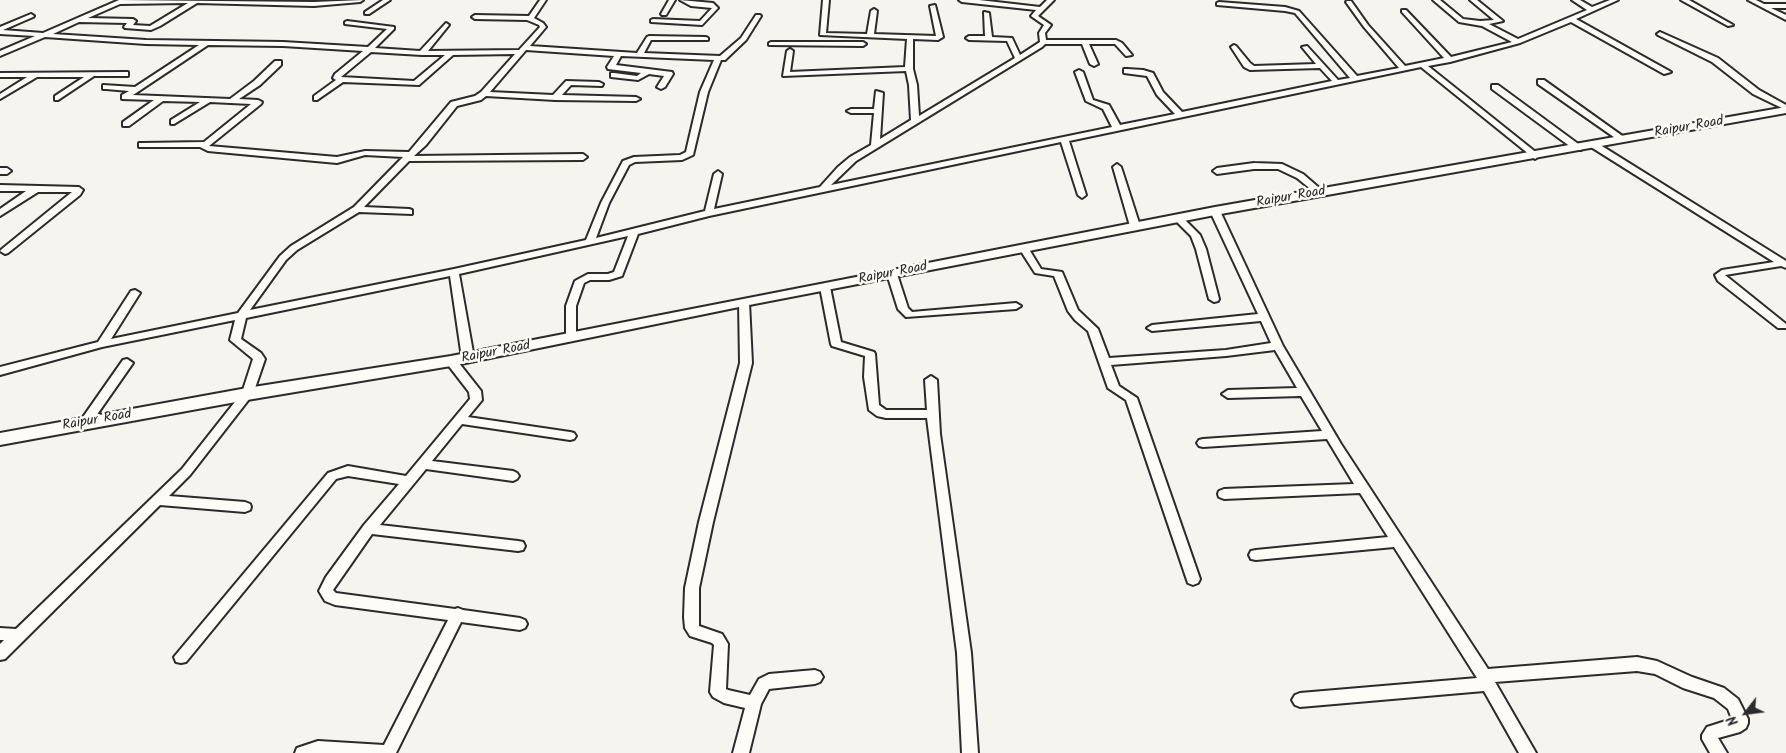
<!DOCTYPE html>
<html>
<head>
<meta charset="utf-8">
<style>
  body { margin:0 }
  #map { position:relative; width:1786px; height:753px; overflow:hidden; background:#f5f4ef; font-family:Kalam,sans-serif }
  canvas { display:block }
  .north { position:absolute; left:1721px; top:688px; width:50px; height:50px; -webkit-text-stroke:4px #fdfcf7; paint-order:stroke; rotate:240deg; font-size:14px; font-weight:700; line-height:20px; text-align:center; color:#2b2b2b }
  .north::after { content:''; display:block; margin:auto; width:18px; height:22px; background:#2b2b2b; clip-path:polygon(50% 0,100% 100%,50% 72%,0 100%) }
</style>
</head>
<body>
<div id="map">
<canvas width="1786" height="753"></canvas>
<div class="north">N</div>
</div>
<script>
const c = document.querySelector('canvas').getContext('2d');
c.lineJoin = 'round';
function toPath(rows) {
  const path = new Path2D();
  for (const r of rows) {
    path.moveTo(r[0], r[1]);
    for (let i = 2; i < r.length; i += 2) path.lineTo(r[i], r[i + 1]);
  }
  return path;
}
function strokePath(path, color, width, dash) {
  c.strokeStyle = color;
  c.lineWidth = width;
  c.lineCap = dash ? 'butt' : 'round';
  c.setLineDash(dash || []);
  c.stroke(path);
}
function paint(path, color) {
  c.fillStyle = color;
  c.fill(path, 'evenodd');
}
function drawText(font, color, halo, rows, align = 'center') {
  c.font = font + ' Kalam,sans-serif';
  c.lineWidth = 5;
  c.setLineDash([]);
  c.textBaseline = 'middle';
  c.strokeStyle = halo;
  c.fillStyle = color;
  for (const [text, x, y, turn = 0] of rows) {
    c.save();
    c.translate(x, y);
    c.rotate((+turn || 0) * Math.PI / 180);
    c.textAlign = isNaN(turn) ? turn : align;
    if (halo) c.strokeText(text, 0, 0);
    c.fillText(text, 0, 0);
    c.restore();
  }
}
const street = toPath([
  [119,0,314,2,363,0,360,2,314,6,197,3,160,26,151,30,125,28,124,27,127,23,79,22,53,34,146,40,283,42,368,47,387,29,345,24,345,22,347,21,394,27,394,29,375,48,420,51,446,23,449,25,428,51,519,50,540,27,539,25,527,20,475,19,472,17,475,15,529,16,540,0,546,0,534,18,543,23,546,27,530,46,637,53,647,37,649,36,706,37,708,38,708,40,651,40,644,53,720,56,741,38,756,15,760,15,761,16,746,40,725,60,721,60,708,92,693,155,682,160,635,162,629,165,609,203,596,238,705,211,714,174,718,171,722,174,714,209,820,187,838,167,850,157,871,145,874,113,851,113,847,111,851,109,874,109,876,91,883,93,880,139,911,120,909,85,906,71,783,76,787,51,790,49,793,51,790,72,905,67,907,39,820,35,823,0,829,0,826,33,867,34,871,11,874,9,877,11,874,34,936,36,930,6,935,5,943,37,938,40,913,39,913,69,917,85,919,116,1015,58,1007,41,969,40,966,38,969,36,985,36,984,12,989,13,992,37,1012,38,1020,55,1040,42,1039,33,1044,25,1031,16,1036,10,962,2,959,0,979,0,1040,7,1047,0,1054,0,1038,16,1051,25,1045,33,1046,40,1116,40,1122,43,1132,55,1126,56,1115,44,1089,44,1098,64,1094,66,1090,64,1082,44,1045,44,1042,47,856,161,831,185,1112,127,1103,109,1086,101,1075,72,1079,70,1083,72,1093,100,1109,105,1120,125,1175,114,1157,95,1147,76,1124,73,1124,69,1127,69,1143,70,1153,73,1163,92,1182,112,1332,81,1320,68,1250,70,1244,67,1231,47,1234,45,1236,46,1250,63,1254,66,1316,64,1302,47,1307,46,1338,80,1350,78,1295,13,1285,11,1217,5,1217,3,1219,2,1285,7,1299,11,1357,76,1399,68,1364,27,1346,2,1347,1,1351,1,1368,25,1405,66,1444,58,1402,12,1402,10,1406,10,1451,57,1512,42,1482,26,1459,22,1433,0,1440,0,1463,19,1480,21,1494,20,1470,0,1477,0,1503,21,1489,24,1518,39,1587,10,1572,0,1580,0,1592,7,1610,0,1618,0,1576,19,1671,72,1664,74,1571,22,1520,43,1450,62,1428,66,1538,154,1539,156,1535,159,1421,67,1069,141,1086,195,1082,198,1078,195,1061,142,709,216,638,234,622,276,609,280,590,280,584,283,576,306,576,337,571,340,566,337,566,306,575,281,588,274,608,274,614,272,628,236,459,274,474,358,468,362,462,358,450,276,246,318,241,339,261,353,265,359,253,394,190,475,169,496,245,502,250,504,251,507,250,510,245,512,160,505,5,659,0,660,0,644,4,640,0,640,0,628,16,629,182,469,242,393,253,359,230,340,235,320,102,347,0,375,0,367,98,342,131,291,135,290,140,293,111,339,238,313,280,256,291,246,354,207,403,157,365,155,337,163,208,151,200,147,139,147,139,143,142,143,204,142,251,104,210,102,174,124,171,124,171,120,200,102,163,101,129,126,123,126,123,122,154,100,122,99,122,95,129,91,106,89,103,89,103,85,135,87,199,45,146,44,45,37,0,56,0,51,35,36,0,34,0,27,31,14,34,16,33,17,3,30,43,33,119,0],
  [188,3,150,26,133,25,136,21,133,19,88,18,120,4,188,3],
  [208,45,283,46,363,51,335,74,333,78,336,80,314,96,314,100,317,100,343,82,419,85,453,55,515,54,481,92,475,96,451,102,409,152,365,151,337,157,209,146,261,104,262,102,258,100,239,99,260,85,281,65,281,61,275,61,254,81,230,99,133,95,208,45],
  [526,50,614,56,607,67,608,69,641,73,637,76,614,73,611,73,611,77,638,80,649,74,664,76,657,87,661,89,665,87,673,74,672,72,616,65,621,56,714,60,700,92,686,152,680,155,634,157,623,161,601,203,586,240,454,269,250,310,286,260,297,250,359,212,412,214,412,210,409,209,364,207,409,161,583,160,587,157,583,154,414,156,426,145,457,106,481,100,486,96,555,100,636,101,640,99,636,97,562,95,571,85,602,86,603,84,599,82,566,81,553,95,490,92,526,50],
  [371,52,422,55,445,55,414,81,341,77,371,52],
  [383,0,390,0,369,14,365,14,365,12,383,0],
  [669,0,675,0,666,15,662,15,661,14,669,0],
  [680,0,713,3,718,8,702,25,651,22,651,20,653,19,700,21,712,8,691,6,680,0],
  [1681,0,1689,0,1733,25,1728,26,1681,0],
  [1748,0,1756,0,1764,4,1786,4,1786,8,1771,8,1786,15,1786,20,1748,0],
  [1660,32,1718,58,1759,90,1786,105,1786,110,1753,94,1712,62,1658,35,1657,34,1660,32],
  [771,42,863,42,866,44,863,46,769,45,769,43,771,42],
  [125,72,128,72,128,76,94,76,58,100,55,100,55,96,84,77,37,77,0,99,0,94,27,77,0,77,0,73,125,72],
  [1538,80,1544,80,1628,140,1621,142,1538,84,1538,80],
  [1492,85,1498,85,1581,146,1581,150,1575,150,1492,89,1492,85],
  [1591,143,1597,143,1786,261,1786,268,1781,266,1725,275,1786,324,1786,328,1778,328,1718,281,1715,275,1722,270,1774,262,1591,147,1591,143],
  [1254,163,1282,164,1303,174,1325,193,1324,195,1318,195,1297,178,1278,169,1254,169,1217,174,1213,171,1217,168,1254,163],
  [1117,164,1121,167,1140,226,1138,228,1135,229,1130,226,1113,167,1117,164],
  [0,168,7,168,11,171,7,174,0,174,0,168],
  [0,185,79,187,83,190,80,195,8,253,5,254,0,251,2,249,72,192,38,192,0,216,0,209,26,191,0,191,0,185],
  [1215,208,1220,211,1283,346,1341,444,1488,669,1637,657,1657,661,1692,677,1724,688,1738,699,1748,719,1748,723,1746,728,1740,732,1718,738,1727,753,1710,753,1702,739,1702,735,1707,727,1732,719,1728,709,1714,698,1683,688,1655,674,1637,671,1495,682,1536,753,1519,753,1484,691,1300,707,1295,705,1292,700,1295,695,1300,693,1477,678,1394,547,1256,560,1251,559,1249,555,1251,551,1256,550,1388,537,1360,493,1224,499,1219,497,1218,494,1219,491,1224,489,1354,484,1327,439,1203,447,1199,446,1197,443,1199,440,1203,439,1322,431,1301,396,1228,398,1222,394,1228,390,1297,388,1275,350,1226,356,1111,365,1119,386,1137,398,1200,579,1198,583,1193,585,1188,583,1126,400,1108,388,1088,331,1075,320,1068,311,1054,276,1035,273,1019,248,1024,245,1027,246,1041,269,1062,272,1078,310,1098,329,1109,358,1226,350,1271,343,1261,321,1152,331,1147,328,1152,325,1258,314,1210,211,1215,208],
  [1178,215,1181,216,1200,235,1206,249,1219,299,1218,301,1214,302,1209,299,1196,249,1191,236,1173,218,1178,215],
  [892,271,897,274,908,308,912,312,1016,303,1021,306,1016,309,906,317,898,309,887,274,892,271],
  [825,284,830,287,841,342,874,352,875,354,879,405,886,410,927,410,925,380,931,376,937,380,940,434,971,653,978,753,962,753,957,653,927,418,886,418,877,416,869,410,864,377,865,356,832,346,831,344,820,287,825,284],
  [744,299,749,302,752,363,713,522,699,588,699,626,722,634,728,644,726,689,728,690,750,695,759,679,769,674,815,670,820,672,823,677,820,682,815,684,769,689,761,704,749,753,733,753,745,708,724,703,713,697,710,692,714,645,712,643,690,636,685,628,684,617,685,588,699,522,740,363,739,302,744,299],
  [451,357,455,358,481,391,482,400,468,417,570,432,574,433,576,436,574,439,570,440,462,424,432,461,513,471,517,473,519,476,517,479,513,481,426,469,380,525,518,541,523,542,525,546,523,550,518,551,372,534,333,590,336,593,455,609,458,608,463,610,520,618,525,620,527,624,525,628,520,630,461,622,396,753,295,753,297,748,318,741,384,745,448,620,335,605,325,601,319,591,326,577,364,525,399,484,348,476,336,479,186,662,181,663,176,662,174,657,328,473,348,466,406,476,470,399,469,392,445,361,451,357],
  [127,359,133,363,89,426,81,426,79,423,81,420,123,360,127,359]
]);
const secondary = toPath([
  [1786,107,1786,113,1215,215,744,306,451,366,247,400,0,445,0,433,247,388,451,356,1215,207,1786,107]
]);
strokePath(street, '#2b2b2b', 4);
strokePath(secondary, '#2b2b2b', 4);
paint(street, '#fdfcf7');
paint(secondary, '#fdfcf7');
drawText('14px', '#2b2b2b', '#fdfcf7', [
  ["Raipur Road",1689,128,-10],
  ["Raipur Road",1291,198,-10],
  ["Raipur Road",893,274,-11],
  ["Raipur Road",496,353,-11],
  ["Raipur Road",97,421,-10]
]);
</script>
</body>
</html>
